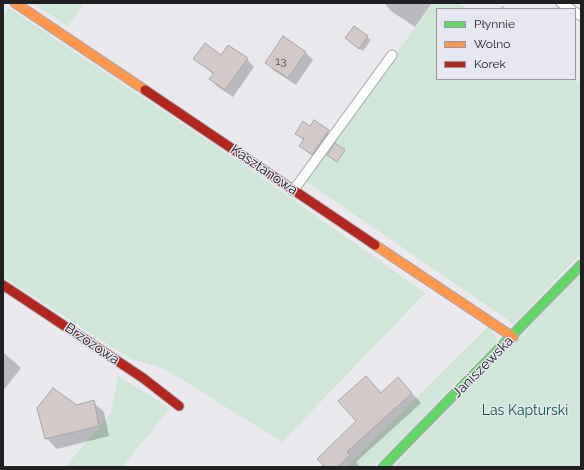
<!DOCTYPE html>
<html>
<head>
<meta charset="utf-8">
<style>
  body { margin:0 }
  #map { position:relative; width:584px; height:470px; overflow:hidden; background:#e9e9ee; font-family:Raleway,sans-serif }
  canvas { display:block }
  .frame { position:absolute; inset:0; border:4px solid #202023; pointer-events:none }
  .legend { position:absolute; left:436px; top:8px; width:140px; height:72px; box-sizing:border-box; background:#e6e7f1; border:1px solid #97979f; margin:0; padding:5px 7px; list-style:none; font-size:12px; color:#202023 }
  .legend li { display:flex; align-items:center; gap:8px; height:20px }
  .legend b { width:20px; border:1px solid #97979f }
</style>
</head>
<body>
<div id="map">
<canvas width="584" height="470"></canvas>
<div class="frame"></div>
<ul class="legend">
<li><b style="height:5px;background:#63d668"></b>Płynnie</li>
<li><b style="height:5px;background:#ff974d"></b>Wolno</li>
<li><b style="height:5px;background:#b3261e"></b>Korek</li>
</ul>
</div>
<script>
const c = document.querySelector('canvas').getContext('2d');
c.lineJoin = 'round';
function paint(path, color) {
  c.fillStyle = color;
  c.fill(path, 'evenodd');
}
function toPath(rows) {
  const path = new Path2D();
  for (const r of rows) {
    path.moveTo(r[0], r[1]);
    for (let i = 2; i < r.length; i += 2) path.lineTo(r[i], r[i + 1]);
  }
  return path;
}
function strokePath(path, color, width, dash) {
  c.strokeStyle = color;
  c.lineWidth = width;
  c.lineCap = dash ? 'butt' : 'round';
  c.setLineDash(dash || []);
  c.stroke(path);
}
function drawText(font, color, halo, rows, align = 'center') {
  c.font = font + ' Raleway,sans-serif';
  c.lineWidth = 3;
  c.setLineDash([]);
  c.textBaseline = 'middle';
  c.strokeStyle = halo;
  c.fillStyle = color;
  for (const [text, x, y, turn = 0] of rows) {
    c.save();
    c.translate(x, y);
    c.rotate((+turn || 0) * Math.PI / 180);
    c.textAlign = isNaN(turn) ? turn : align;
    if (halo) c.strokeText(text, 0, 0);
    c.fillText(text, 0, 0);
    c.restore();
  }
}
paint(toPath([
  [32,3,85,3,68,26],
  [433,3,458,3,467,9,437,9,437,79,574,79,581,84,581,253,514,324,304,180],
  [9,8,244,165,425,293,282,442,165,369,129,358,3,277,3,14],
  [581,273,581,467,393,467],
  [490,325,497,341,374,467,346,467],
  [118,376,170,408,122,467,65,467,111,413]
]), '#cfe6d8');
paint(toPath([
  [384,3,432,3,415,27,391,11],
  [502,6,506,9,500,9],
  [354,27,371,40,363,51,350,42],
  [305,52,313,60,296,85,273,70,266,62],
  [195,59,247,59,254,67,233,97,218,87,210,79,214,75],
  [314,122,336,138,320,161,300,146,304,141,296,133,310,127],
  [3,352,21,368,3,391],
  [408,389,421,403,356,462,359,466,358,467,326,467,357,421,381,393],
  [93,402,104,412,109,436,57,449,46,438,76,406]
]), '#0003');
const building = toPath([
  [354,26,368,36,359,49,345,38,354,26],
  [283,36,306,52,288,78,265,63,283,36],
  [205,43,221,55,228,45,248,58,225,90,209,79,214,73,193,59,205,43],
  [314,120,329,130,312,155,299,146,304,139,295,134,303,121,310,126,314,120],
  [335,143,345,150,337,162,327,155,335,143],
  [366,376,381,393,398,377,412,393,347,452,350,455,338,467,325,467,317,459,356,421,338,401,366,376],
  [53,388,77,405,94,400,99,426,45,439,37,408,53,388]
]);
paint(building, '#d4c9c9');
strokePath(building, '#a7a5a6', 1);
const lane = toPath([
  [561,3,571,9],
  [575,12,581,16],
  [293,191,392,55]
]);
const fast = toPath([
  [383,467,581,265]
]);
const slow = toPath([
  [15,3,145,90],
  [375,245,513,337]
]);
const jam = toPath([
  [145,90,375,245],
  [3,285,143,378,179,406]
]);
strokePath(lane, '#a5a5a9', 11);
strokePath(fast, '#a5a5a9', 11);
strokePath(slow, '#a5a5a9', 11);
strokePath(jam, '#a5a5a9', 11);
strokePath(lane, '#fcfcfc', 9);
strokePath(fast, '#63d668', 9);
strokePath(slow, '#ff974d', 9);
strokePath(jam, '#b3261e', 9);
drawText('12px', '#4d4a4c', null, [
  ["13",281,61]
]);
drawText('14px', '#202023', '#e6e7f1', [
  ["Kasztanowa",264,170,34],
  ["Brzozowa",92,344,34],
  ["Janiszewska",483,367,-45]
]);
drawText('14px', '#005b31', '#e6e7f1', [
  ["Las Kapturski",525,411]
]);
</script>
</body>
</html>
